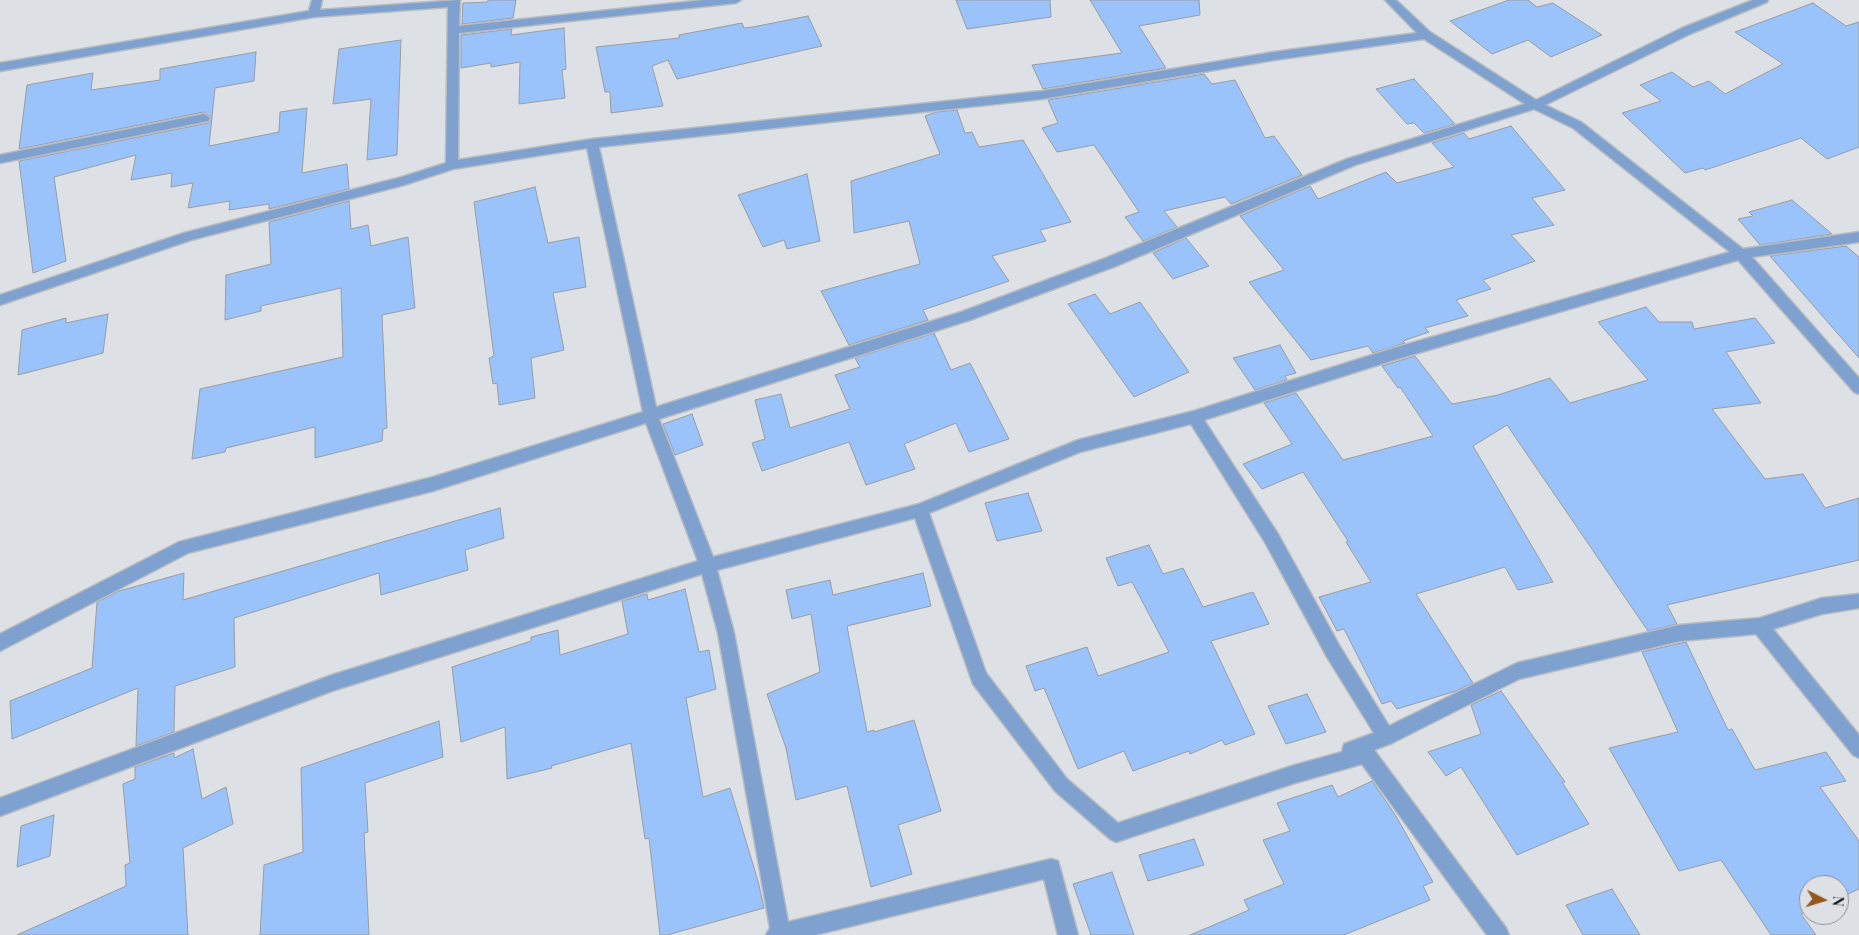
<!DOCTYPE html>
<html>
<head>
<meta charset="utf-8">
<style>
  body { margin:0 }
  #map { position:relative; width:1859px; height:935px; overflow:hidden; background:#dde1e6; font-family:"Playfair Display",serif }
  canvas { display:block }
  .north { position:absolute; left:1799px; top:875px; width:50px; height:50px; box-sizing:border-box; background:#dde1e6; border:1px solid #8c8f93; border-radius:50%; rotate:95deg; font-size:14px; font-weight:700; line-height:20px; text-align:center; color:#131516 }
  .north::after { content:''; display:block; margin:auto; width:18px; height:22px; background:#95571b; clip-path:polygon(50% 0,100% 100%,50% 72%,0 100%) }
</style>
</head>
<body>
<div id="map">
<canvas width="1859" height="935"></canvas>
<div class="north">N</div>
</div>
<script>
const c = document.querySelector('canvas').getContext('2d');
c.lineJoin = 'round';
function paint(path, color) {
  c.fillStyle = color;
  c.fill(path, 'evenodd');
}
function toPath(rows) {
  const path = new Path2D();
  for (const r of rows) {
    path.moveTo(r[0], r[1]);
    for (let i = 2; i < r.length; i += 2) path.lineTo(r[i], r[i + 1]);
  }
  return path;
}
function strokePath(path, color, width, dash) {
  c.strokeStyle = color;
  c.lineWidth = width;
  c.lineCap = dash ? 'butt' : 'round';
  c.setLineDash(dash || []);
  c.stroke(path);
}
const building = toPath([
  [488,0,516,0,513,18,462,24,463,3,488,2,488,0],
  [956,0,1050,0,1051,17,967,29,956,0],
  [1090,0,1199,0,1200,15,1139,26,1166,68,1043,89,1032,65,1122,53,1090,0],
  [1509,0,1528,0,1537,7,1553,3,1602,35,1551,57,1528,40,1492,54,1450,21,1509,0],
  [1813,3,1846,26,1859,22,1859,147,1827,159,1801,138,1705,170,1703,168,1685,173,1622,113,1661,101,1640,85,1672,72,1693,87,1709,81,1725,94,1783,64,1735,32,1813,3],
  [808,16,822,46,677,79,668,60,652,66,663,106,611,113,610,92,605,92,596,47,679,38,679,35,742,23,744,28,753,27,808,16],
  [564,28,566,69,562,70,565,98,519,104,520,62,491,67,491,63,461,68,461,35,512,29,511,35,564,28],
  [401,40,397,155,367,160,371,99,333,104,339,49,401,40],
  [256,52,254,81,215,88,209,146,279,132,280,112,307,108,302,173,347,164,349,189,269,209,269,204,229,210,230,201,188,208,193,183,171,187,172,173,131,180,136,155,54,177,66,261,33,273,19,161,208,123,212,118,204,112,19,149,27,85,93,73,91,90,160,80,160,69,256,52],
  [1204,74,1212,84,1235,80,1265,138,1274,136,1302,175,1231,204,1225,197,1164,211,1177,227,1143,241,1125,217,1139,212,1094,145,1057,152,1042,128,1058,123,1048,100,1204,74],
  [1414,79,1455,124,1424,133,1414,123,1407,124,1376,89,1414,79],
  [957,110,965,133,972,132,979,147,1023,140,1071,222,1040,230,1046,241,992,256,1009,281,923,310,928,320,849,345,821,291,920,264,909,221,854,233,851,181,940,154,925,116,936,112,957,110],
  [1511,126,1565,190,1532,198,1554,225,1511,235,1535,261,1483,280,1491,289,1456,300,1468,316,1425,328,1429,332,1403,341,1405,343,1373,353,1368,346,1311,360,1249,282,1284,270,1240,216,1310,186,1318,199,1386,172,1397,183,1454,167,1432,143,1464,133,1469,139,1511,126],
  [807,174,820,241,787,249,784,240,763,247,738,195,807,174],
  [535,187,548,243,579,237,586,287,553,293,564,350,531,358,535,398,499,405,497,383,493,384,489,358,494,356,474,202,535,187],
  [1792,200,1832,234,1760,245,1738,219,1753,216,1749,212,1792,200],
  [349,201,351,229,368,225,371,246,408,237,415,308,382,315,387,428,383,429,382,441,315,458,315,427,226,448,225,452,192,459,200,389,343,357,341,288,261,306,261,311,225,320,226,275,271,264,269,222,349,201],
  [1186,238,1209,266,1173,279,1153,253,1186,238],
  [1846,246,1859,257,1859,358,1770,256,1846,246],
  [1095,294,1110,314,1140,302,1189,372,1134,397,1068,304,1095,294],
  [1646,307,1659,322,1692,322,1694,329,1755,318,1775,343,1726,352,1761,403,1712,409,1765,479,1803,474,1825,508,1859,498,1859,560,1667,605,1677,624,1648,631,1507,425,1473,446,1553,582,1518,590,1505,567,1416,594,1473,683,1456,691,1397,709,1391,701,1382,704,1344,629,1337,631,1319,597,1371,582,1346,542,1348,541,1303,472,1262,489,1243,464,1292,444,1264,403,1296,393,1343,460,1433,436,1400,387,1398,388,1382,366,1415,356,1452,404,1498,395,1550,378,1570,403,1648,380,1598,322,1646,307],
  [108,314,103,353,18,375,22,330,66,318,66,323,108,314],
  [934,333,951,370,970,363,1009,439,969,452,956,423,904,444,915,469,866,485,849,442,762,471,752,443,765,439,755,400,781,394,790,428,850,409,835,375,860,367,855,358,934,333],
  [1280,345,1296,373,1285,376,1287,380,1255,390,1233,358,1280,345],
  [692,414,703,445,675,455,663,424,692,414],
  [1028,493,1042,531,997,541,985,503,1028,493],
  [500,508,504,538,465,550,468,570,381,595,379,573,234,618,235,667,175,686,174,732,136,746,138,688,12,739,10,701,92,668,97,602,119,591,184,573,183,600,500,508],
  [1149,545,1163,574,1183,568,1203,607,1253,592,1269,624,1211,641,1255,734,1225,745,1222,740,1190,754,1189,751,1133,771,1124,751,1078,769,1044,688,1035,691,1026,666,1087,647,1098,676,1169,652,1132,582,1118,586,1106,558,1149,545],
  [923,573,931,606,847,626,867,732,874,730,874,732,914,720,941,811,898,825,912,874,871,887,847,786,796,800,786,748,767,694,820,672,811,614,792,619,786,590,830,580,833,595,923,573],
  [685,589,699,652,709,650,716,689,686,698,703,797,730,788,758,881,764,908,667,935,660,935,649,838,645,839,631,743,551,766,552,768,507,779,505,727,461,742,452,667,531,641,531,637,558,630,560,655,628,634,622,601,647,594,648,600,685,589],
  [1686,642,1728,730,1732,729,1755,770,1826,752,1846,781,1820,787,1859,841,1859,889,1839,898,1839,885,1809,885,1809,910,1801,914,1816,935,1771,935,1721,860,1679,871,1609,748,1678,732,1642,652,1686,642],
  [1501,691,1565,782,1562,782,1589,824,1517,855,1461,767,1446,776,1428,752,1481,734,1471,705,1501,691],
  [1307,694,1326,732,1286,744,1268,706,1307,694],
  [439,721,443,757,365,783,368,832,364,833,369,935,260,935,264,865,303,852,301,768,439,721],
  [193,749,202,799,226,787,233,824,183,848,188,935,17,935,126,886,125,865,130,863,123,784,135,779,135,767,174,753,174,758,193,749],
  [1372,781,1396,816,1433,882,1423,886,1430,900,1344,935,1190,935,1249,910,1244,900,1284,884,1263,840,1290,831,1277,803,1332,785,1338,797,1372,781],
  [54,815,50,856,17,867,21,826,54,815],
  [1194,839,1204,865,1148,881,1139,855,1194,839],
  [1112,872,1134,935,1091,935,1073,884,1112,872],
  [1612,889,1640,935,1583,935,1566,905,1612,889]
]);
paint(building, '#9ac3fc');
strokePath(building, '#999ca1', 1);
const minor = toPath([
  [312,0,322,0,320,10,460,0,459,26,704,0,741,0,736,3,459,33,458,160,592,139,1042,91,1274,52,1417,33,1385,0,1396,0,1430,32,1536,100,1682,28,1753,0,1768,0,1767,2,1690,34,1545,105,1581,122,1743,249,1859,232,1859,242,1752,257,1859,378,1859,394,1854,392,1738,260,1394,360,1204,420,1278,534,1339,645,1389,726,1517,663,1680,625,1760,618,1822,598,1859,594,1859,608,1822,614,1773,629,1859,735,1859,758,1853,755,1756,634,1680,641,1519,679,1392,743,1374,750,1506,928,1509,935,1487,935,1362,764,1295,783,1116,842,1110,839,1055,791,973,684,915,518,717,570,734,633,788,922,1051,859,1058,861,1060,868,1078,935,1058,935,1044,879,815,935,766,935,770,928,718,633,702,574,332,691,0,816,0,798,332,675,698,561,646,423,433,491,188,553,0,651,0,634,179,542,433,477,643,412,587,148,453,169,404,185,191,240,0,305,0,295,184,233,402,177,446,163,448,7,314,17,0,71,0,63,309,11,312,0],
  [1424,39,1525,104,1347,159,1106,258,961,312,656,407,599,147,1042,99,1274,60,1424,39],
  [1534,109,1573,128,1730,252,1394,348,1194,411,1078,440,919,504,713,557,659,419,970,320,1116,266,1355,165,1534,109],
  [1191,424,1266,544,1327,657,1374,733,1344,744,1342,752,1295,765,1118,823,1067,779,986,673,929,513,1080,452,1191,424],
  [204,114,210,118,208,121,0,163,0,155,204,114]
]);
strokePath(minor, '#b9bcc1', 3);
paint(minor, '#7fa1d0');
</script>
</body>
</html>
